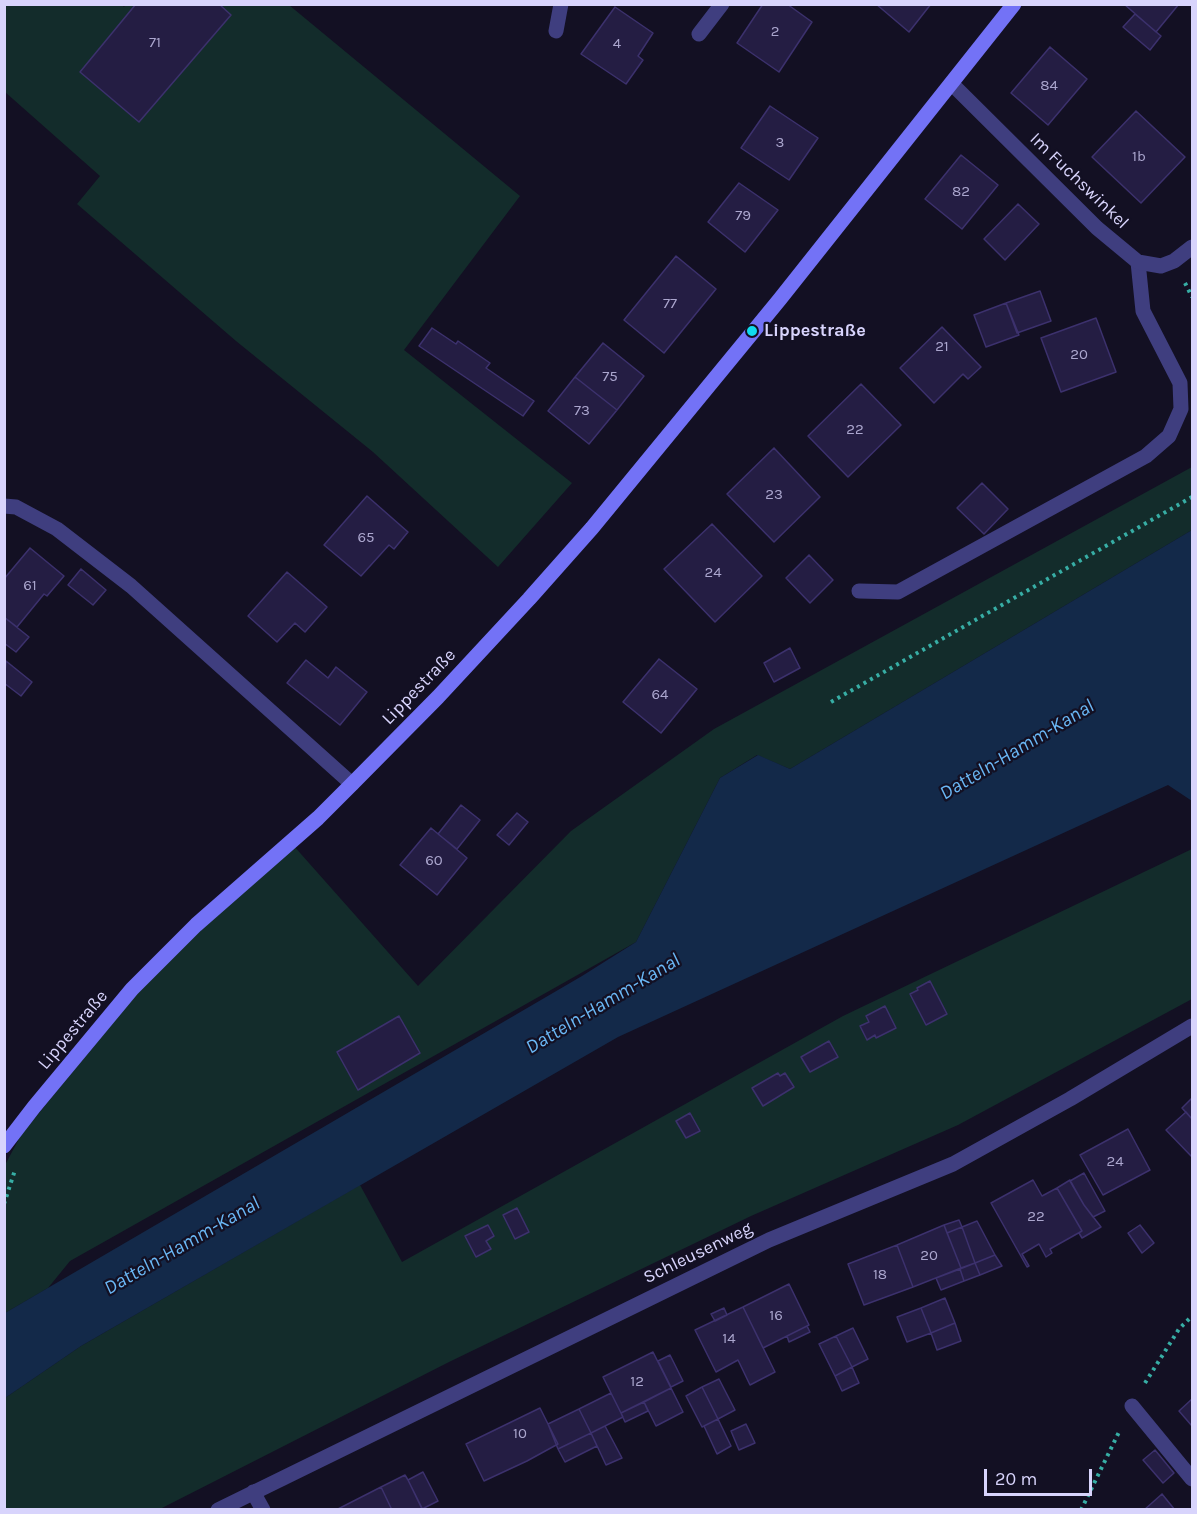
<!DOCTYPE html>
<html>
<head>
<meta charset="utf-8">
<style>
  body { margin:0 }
  #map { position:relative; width:1197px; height:1514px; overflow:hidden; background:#131023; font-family:Karla,sans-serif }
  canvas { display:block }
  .frame { position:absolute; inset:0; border:6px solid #d8d4fc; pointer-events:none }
  .scale { position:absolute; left:984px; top:1469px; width:108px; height:27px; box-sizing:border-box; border:3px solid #d8d4fc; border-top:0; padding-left:8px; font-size:18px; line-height:21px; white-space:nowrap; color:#d8d4fc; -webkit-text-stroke:4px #131023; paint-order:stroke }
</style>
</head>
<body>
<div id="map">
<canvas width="1197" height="1514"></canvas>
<div class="frame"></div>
<div class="scale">20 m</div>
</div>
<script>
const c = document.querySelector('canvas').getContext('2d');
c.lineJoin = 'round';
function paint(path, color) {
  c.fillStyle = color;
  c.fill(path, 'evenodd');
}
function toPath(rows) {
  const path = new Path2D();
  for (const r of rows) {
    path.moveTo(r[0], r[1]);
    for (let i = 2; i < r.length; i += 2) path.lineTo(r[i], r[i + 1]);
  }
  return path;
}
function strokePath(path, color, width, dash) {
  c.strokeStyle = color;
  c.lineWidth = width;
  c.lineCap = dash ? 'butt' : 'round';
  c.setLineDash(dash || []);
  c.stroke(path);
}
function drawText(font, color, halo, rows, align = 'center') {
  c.font = font + ' Karla,sans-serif';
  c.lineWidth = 4.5;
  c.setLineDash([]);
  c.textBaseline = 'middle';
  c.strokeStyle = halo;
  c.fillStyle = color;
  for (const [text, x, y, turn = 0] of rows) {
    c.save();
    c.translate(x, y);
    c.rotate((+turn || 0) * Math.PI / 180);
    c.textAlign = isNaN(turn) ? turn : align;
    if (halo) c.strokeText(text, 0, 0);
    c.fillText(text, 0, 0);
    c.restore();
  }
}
paint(toPath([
  [121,4,124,7,126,4,289,5,520,196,404,350,572,483,498,567,373,452,236,341,77,204,100,176,5,92,5,5],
  [1192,467,1192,530,790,769,757,755,720,778,636,942,70,1261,48,1288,5,1313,5,1165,21,1135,151,976,293,845,418,986,571,831,714,729],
  [1192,849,1192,999,958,1125,751,1216,449,1362,160,1509,5,1510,5,1398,81,1346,360,1185,402,1262,843,1016]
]), '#132c2b');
paint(toPath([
  [1192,530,1192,801,1168,785,618,1037,81,1346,5,1398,5,1313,582,976,636,942,720,778,758,755,790,769]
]), '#132949');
const building = toPath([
  [136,4,219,4,231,15,139,122,80,72,136,4],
  [763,4,787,4,812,22,779,72,737,43,763,4],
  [876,4,931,4,909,32,876,4],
  [1124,4,1179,4,1156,32,1124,4],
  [615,7,653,33,638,56,643,60,626,84,581,54,615,7],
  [1135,14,1161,36,1150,50,1123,27,1135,14],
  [1050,47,1087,79,1048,125,1011,93,1050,47],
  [770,106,818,138,789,180,741,148,770,106],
  [1136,111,1185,157,1141,203,1092,157,1136,111],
  [961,155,998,185,962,229,925,199,961,155],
  [739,183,778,210,745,252,708,222,739,183],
  [1018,204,1039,224,1005,260,984,239,1018,204],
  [676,256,716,289,664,353,624,320,676,256],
  [1040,291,1051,321,1017,333,1006,303,1040,291],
  [1006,303,1019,335,986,347,974,315,1006,303],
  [1096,318,1116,372,1061,392,1041,338,1096,318],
  [942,327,981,367,968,379,963,374,934,403,900,368,942,327],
  [432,328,456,344,458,341,490,363,486,368,534,401,523,416,419,346,432,328],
  [603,343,644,376,617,410,575,377,603,343],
  [575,377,617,410,589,444,548,411,575,377],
  [861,384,901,425,848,477,808,436,861,384],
  [774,448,820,497,774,542,727,494,774,448],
  [982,483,1008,509,984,534,957,508,982,483],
  [367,496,408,532,394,549,389,545,361,576,324,545,367,496],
  [712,524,762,576,715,622,664,569,712,524],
  [30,548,64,576,47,596,44,594,17,627,4,617,4,579,30,548],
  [809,555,833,580,810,603,786,578,809,555],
  [81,569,106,590,93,605,68,585,81,569],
  [287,572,327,607,305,632,295,623,277,642,248,616,287,572],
  [4,617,29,637,16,652,4,643,4,617],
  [790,648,800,668,774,682,764,663,790,648],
  [659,659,697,689,661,733,623,702,659,659],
  [306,660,328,678,336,667,367,692,340,725,287,683,306,660],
  [6,661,32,682,21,696,4,683,6,661],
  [461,805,480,820,457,849,438,834,461,805],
  [517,813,528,822,509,845,497,835,517,813],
  [431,828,467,858,437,895,400,865,431,828],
  [930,981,947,1014,926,1025,910,994,918,990,917,988,930,981],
  [885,1006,896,1028,876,1038,875,1035,867,1040,860,1026,869,1022,866,1016,885,1006],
  [399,1016,420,1053,358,1090,337,1052,399,1016],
  [829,1041,838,1057,810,1072,801,1057,829,1041],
  [778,1073,780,1076,785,1073,794,1087,763,1106,752,1088,778,1073],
  [1192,1098,1192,1119,1182,1108,1192,1098],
  [1186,1112,1192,1119,1192,1157,1166,1130,1186,1112],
  [690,1113,700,1131,686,1138,676,1121,690,1113],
  [1128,1129,1150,1170,1103,1195,1080,1155,1128,1129],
  [1084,1173,1105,1211,1093,1217,1084,1205,1070,1181,1084,1173],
  [1033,1180,1042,1196,1057,1188,1082,1231,1050,1249,1052,1253,1046,1257,1039,1244,1022,1254,1029,1266,1027,1267,991,1203,1033,1180],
  [1070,1180,1084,1205,1101,1227,1082,1238,1079,1233,1082,1231,1057,1188,1070,1180],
  [517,1208,529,1232,515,1239,503,1215,517,1208],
  [959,1220,962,1227,947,1233,944,1225,959,1220],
  [977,1221,995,1255,975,1263,962,1227,977,1221],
  [488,1225,494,1236,486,1241,491,1249,476,1257,465,1236,488,1225],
  [944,1225,961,1268,913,1287,897,1245,944,1225],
  [1140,1225,1154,1243,1142,1253,1128,1233,1140,1225],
  [962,1227,975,1263,961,1268,947,1233,962,1227],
  [897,1245,913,1287,864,1305,848,1264,897,1245],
  [995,1255,1002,1266,980,1275,975,1263,995,1255],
  [975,1263,980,1275,964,1281,960,1269,975,1263],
  [960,1269,964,1281,941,1290,936,1278,960,1269],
  [789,1284,809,1325,763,1348,743,1307,789,1284],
  [945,1298,955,1323,931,1333,921,1308,945,1298],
  [743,1307,775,1372,750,1385,738,1360,716,1372,695,1330,743,1307],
  [724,1308,727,1315,715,1321,711,1314,724,1308],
  [921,1308,931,1333,907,1342,897,1317,921,1308],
  [955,1323,961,1341,937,1350,931,1333,955,1323],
  [807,1326,810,1332,789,1342,787,1336,807,1326],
  [853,1328,868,1359,852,1367,836,1336,853,1328],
  [836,1336,852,1367,835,1376,819,1344,836,1336],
  [653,1352,671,1388,621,1413,603,1377,653,1352],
  [670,1355,683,1381,671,1387,658,1361,670,1355],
  [852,1367,859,1383,842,1391,835,1376,852,1367],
  [719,1379,735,1410,718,1419,702,1387,719,1379],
  [702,1387,718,1419,702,1427,686,1396,702,1387],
  [671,1388,683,1412,656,1426,644,1402,671,1388],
  [611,1393,623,1417,591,1433,579,1409,611,1393],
  [1192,1399,1192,1426,1179,1411,1192,1399],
  [644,1402,648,1411,625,1422,621,1413,644,1402],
  [540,1408,558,1444,527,1461,484,1481,466,1444,540,1408],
  [579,1409,591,1433,558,1449,548,1424,579,1409],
  [718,1419,731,1446,717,1454,704,1426,718,1419],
  [746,1424,755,1443,739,1450,731,1431,746,1424],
  [605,1426,622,1458,606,1465,591,1433,605,1426],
  [591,1433,597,1446,565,1462,558,1449,591,1433],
  [1155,1450,1174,1473,1163,1483,1143,1460,1155,1450],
  [423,1472,438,1501,422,1509,408,1480,423,1472],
  [405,1475,408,1480,423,1510,392,1510,381,1487,405,1475],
  [381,1487,392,1510,336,1510,381,1487],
  [1162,1494,1175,1510,1144,1510,1162,1494]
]);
paint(building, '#241d43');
strokePath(building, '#3c316d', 1.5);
strokePath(toPath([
  [1185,283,1192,297],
  [831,702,1192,497],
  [4,1204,15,1170],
  [1145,1383,1179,1329,1192,1316],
  [1081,1510,1119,1432]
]), '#37aea5', 4, [3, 4.5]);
strokePath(toPath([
  [4,506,16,507,57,529,131,586,352,784],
  [859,591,898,592,1146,456,1169,436,1181,409,1180,383,1143,311,1138,262],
  [1132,1406,1192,1479]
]), '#3f3e7f', 15);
strokePath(toPath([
  [556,31,561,4],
  [699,34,722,4],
  [952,84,1097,228,1138,262,1161,266,1174,261,1192,247],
  [253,1492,263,1510],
  [218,1510,769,1240,953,1164,1070,1099,1192,1026]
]), '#3f3e7f', 15);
strokePath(toPath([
  [4,1146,34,1107,132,989,196,925,318,818,352,784,438,697,529,599,592,528,780,299,1014,4]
]), '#7372f6', 15);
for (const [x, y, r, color] of [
  [752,331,6,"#10daed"]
]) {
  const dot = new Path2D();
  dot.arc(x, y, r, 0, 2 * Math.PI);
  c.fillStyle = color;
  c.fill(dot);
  strokePath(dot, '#131023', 2);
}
drawText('15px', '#aba6ce', null, [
  ["2",775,32],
  ["71",155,43],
  ["4",617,44],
  ["84",1049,86],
  ["3",780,143],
  ["1b",1139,157],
  ["82",961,192],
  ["79",743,216],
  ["77",670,304],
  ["21",942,347],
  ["20",1079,355],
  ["75",610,377],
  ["73",582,411],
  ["22",855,430],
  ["23",774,495],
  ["65",366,538],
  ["24",713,573],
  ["61",30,586],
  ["64",660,695],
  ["60",434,861],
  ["24",1115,1162],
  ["22",1036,1217],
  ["20",929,1256],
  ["18",880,1275],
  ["16",776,1316],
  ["14",729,1339],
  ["12",637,1382],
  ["10",520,1434]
]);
drawText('18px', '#d8d4fc', '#131023', [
  ["Im Fuchswinkel",1079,181,44],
  ["Lippestraße",419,687,-46],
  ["Lippestraße",73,1030,-50],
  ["Schleusenweg",698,1253,-26]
]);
drawText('bold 18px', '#d8d4fc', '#131023', [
  ["Lippestraße",764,331]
], 'left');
drawText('italic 20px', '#6ab7f5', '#131023', [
  ["Datteln-Hamm-Kanal",1017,750,-31],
  ["Datteln-Hamm-Kanal",603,1004,-31],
  ["Datteln-Hamm-Kanal",182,1246,-30]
]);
</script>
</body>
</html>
